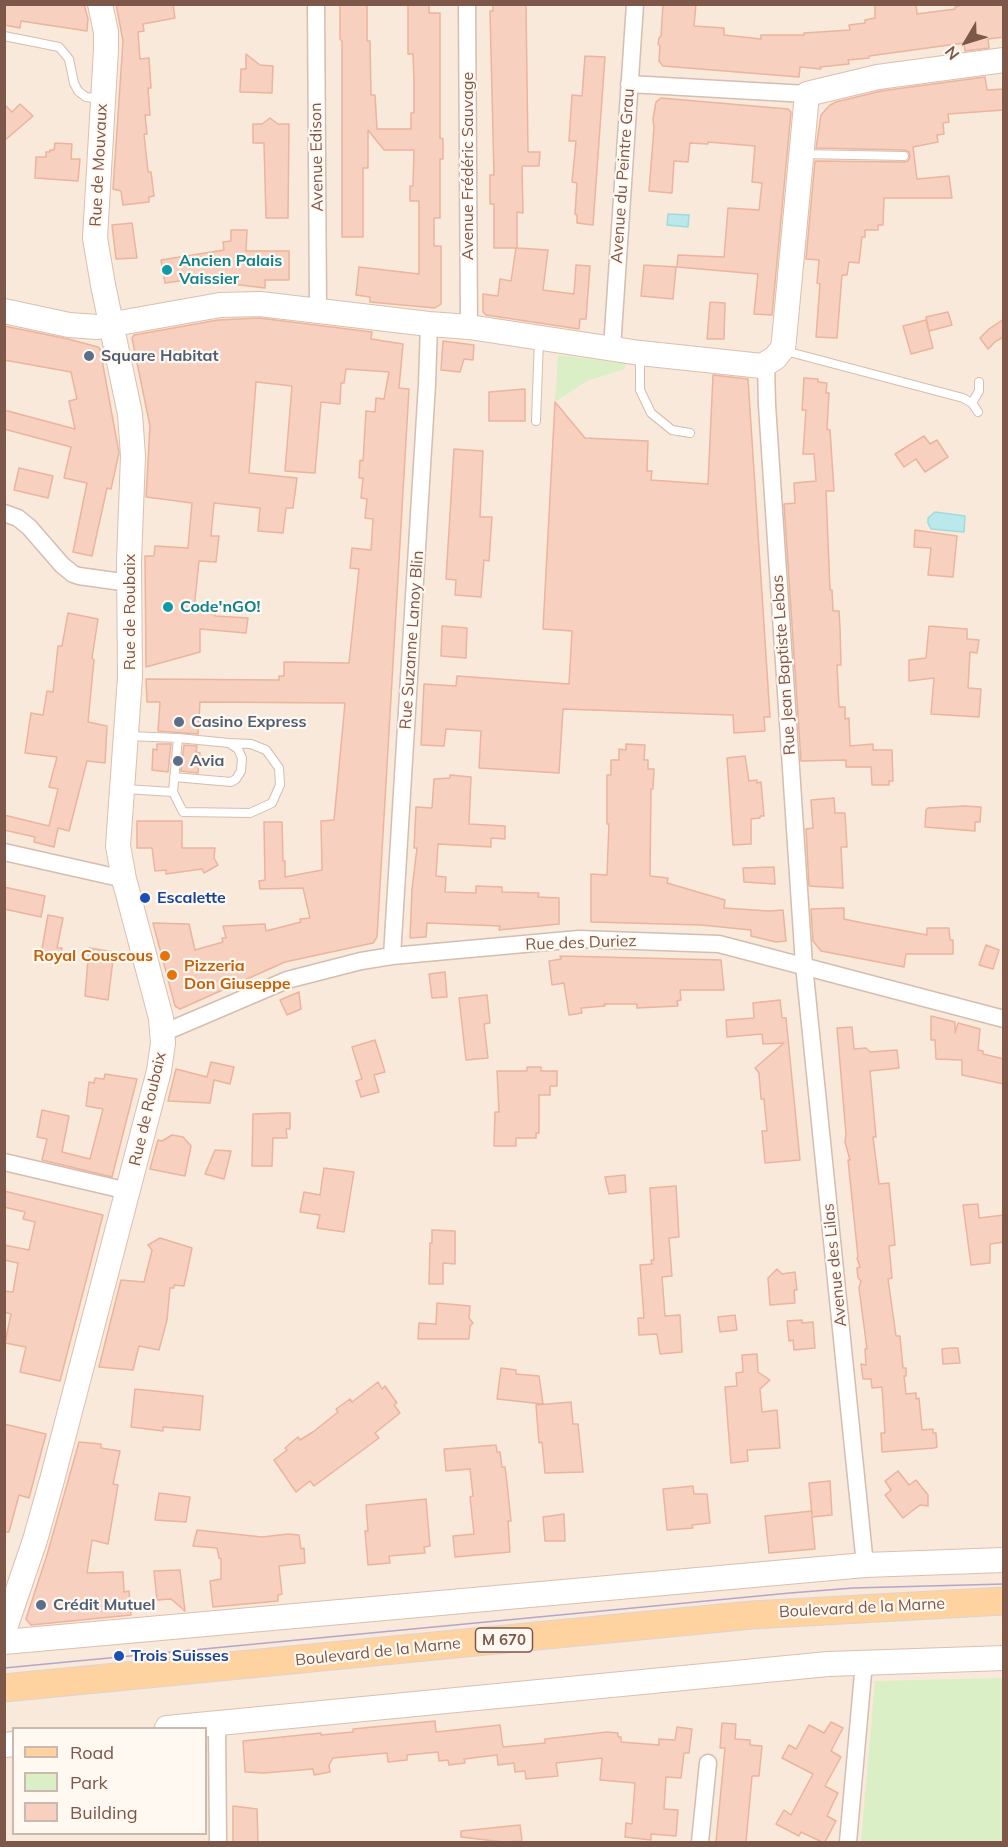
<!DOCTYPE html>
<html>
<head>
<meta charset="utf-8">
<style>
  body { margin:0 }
  #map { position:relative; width:1008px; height:1847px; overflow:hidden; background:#fef5ea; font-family:Mulish,sans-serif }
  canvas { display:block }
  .frame { position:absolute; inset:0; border:6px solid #7d5749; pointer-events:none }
  .legend { position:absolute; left:12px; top:1727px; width:195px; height:108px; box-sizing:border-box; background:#fff9f2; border:2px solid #cbb8ae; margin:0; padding:8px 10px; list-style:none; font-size:18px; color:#7d5749 }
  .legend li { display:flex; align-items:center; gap:12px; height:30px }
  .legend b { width:30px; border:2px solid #cbb8ae }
  .north { position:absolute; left:936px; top:12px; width:60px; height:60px; -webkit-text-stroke:4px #fff9f2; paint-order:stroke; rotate:232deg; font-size:16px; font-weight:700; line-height:24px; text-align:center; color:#7d5749 }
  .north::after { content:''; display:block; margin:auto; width:21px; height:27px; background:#7d5749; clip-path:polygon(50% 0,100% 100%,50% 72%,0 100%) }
</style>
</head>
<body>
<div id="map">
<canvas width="1008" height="1847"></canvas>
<div class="frame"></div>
<ul class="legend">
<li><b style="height:8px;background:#ffd3a0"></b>Road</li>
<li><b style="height:16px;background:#daefc6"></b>Park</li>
<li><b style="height:16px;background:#f7d0bf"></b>Building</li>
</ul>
<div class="north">N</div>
</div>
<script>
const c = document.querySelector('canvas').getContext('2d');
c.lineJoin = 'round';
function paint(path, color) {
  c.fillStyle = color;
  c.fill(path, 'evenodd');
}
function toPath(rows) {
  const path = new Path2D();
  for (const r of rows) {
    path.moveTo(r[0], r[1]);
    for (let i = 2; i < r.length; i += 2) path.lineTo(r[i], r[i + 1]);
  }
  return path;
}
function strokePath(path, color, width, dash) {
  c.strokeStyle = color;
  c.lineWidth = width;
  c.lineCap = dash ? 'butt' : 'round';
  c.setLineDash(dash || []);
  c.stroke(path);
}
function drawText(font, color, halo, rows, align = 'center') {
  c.font = font + ' Mulish,sans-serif';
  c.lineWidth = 4.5;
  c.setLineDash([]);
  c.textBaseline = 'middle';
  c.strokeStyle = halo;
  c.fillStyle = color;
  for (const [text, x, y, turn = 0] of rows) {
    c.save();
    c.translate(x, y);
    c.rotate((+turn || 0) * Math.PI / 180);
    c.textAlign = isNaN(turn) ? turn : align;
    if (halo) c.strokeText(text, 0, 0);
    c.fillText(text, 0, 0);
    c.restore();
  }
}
paint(toPath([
  [5,5,1003,5,1003,1842,5,1842],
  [14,1728,206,1728,206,1834,14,1834]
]), '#f9e9da');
paint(toPath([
  [558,355,626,364,624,369,587,381,555,402],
  [1003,1678,1003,1842,861,1842,875,1681]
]), '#daefc6');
const water = toPath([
  [668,214,689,215,688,227,667,225,668,214],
  [935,512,965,516,964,532,931,529,928,523,928,518,935,512]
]);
paint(water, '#bbe8eb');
strokePath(water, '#a0dade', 1.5);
const building = toPath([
  [4,4,84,4,88,19,87,31,21,21,20,28,4,25,4,4],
  [116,4,173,4,175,18,143,24,144,31,138,32,140,59,149,58,151,88,148,88,150,115,145,115,147,134,144,134,148,172,151,172,154,196,149,197,149,202,123,205,121,191,113,189,123,41,116,4],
  [340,4,367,4,367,41,370,41,371,95,375,95,377,129,411,129,411,113,414,113,414,81,413,54,408,54,408,5,429,5,429,13,440,13,440,138,443,139,443,159,440,159,440,218,434,218,434,246,441,246,441,304,435,308,370,302,370,297,356,295,359,267,419,274,419,201,410,201,410,186,413,186,414,150,384,150,368,130,368,168,363,168,363,237,342,237,342,41,340,39,340,4],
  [493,4,526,4,528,152,540,152,539,166,522,166,523,213,517,212,517,248,548,250,543,290,574,294,576,265,590,266,586,319,580,319,579,329,486,315,483,312,483,294,498,296,500,279,511,281,516,248,494,248,494,204,490,204,490,175,494,175,490,11,493,11,493,4],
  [663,4,696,4,694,26,724,28,724,35,761,39,761,35,804,35,804,33,850,30,849,25,865,23,865,20,875,18,875,4,916,4,917,14,955,9,955,7,959,6,959,4,1004,4,1004,37,988,39,989,48,965,51,964,43,869,56,869,58,848,60,849,64,820,67,821,69,800,67,799,77,663,66,659,61,660,46,658,44,659,38,661,36,663,4],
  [246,54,260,65,273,66,272,93,240,92,241,69,246,69,246,54],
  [585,56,605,57,593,225,577,223,577,215,575,214,577,183,572,182,576,141,569,141,572,95,582,96,585,56],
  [985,77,987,90,1004,89,1004,110,948,114,949,122,943,123,944,134,937,135,938,142,913,147,917,179,949,176,952,198,884,198,883,225,878,225,878,230,865,230,865,237,862,237,859,263,849,262,847,275,842,275,837,338,816,337,820,284,817,283,819,260,806,259,815,161,904,162,908,161,910,157,909,152,904,150,816,148,821,115,830,105,836,102,881,91,985,77],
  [661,98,788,109,791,112,772,315,754,314,758,274,677,267,678,255,724,257,728,208,759,210,762,183,752,182,755,146,708,142,708,144,690,143,688,162,674,161,672,193,649,191,654,128,653,119,656,102,661,98],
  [4,104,12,112,20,104,33,116,4,141,4,104],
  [270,118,278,124,289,124,288,218,266,218,264,143,253,143,253,124,262,124,270,118],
  [55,143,72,144,71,159,80,159,78,181,35,178,36,157,46,157,46,152,50,152,50,150,54,150,55,143],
  [132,223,137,258,116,259,112,225,132,223],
  [231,230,247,230,246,251,289,251,289,280,265,280,265,288,223,283,223,275,165,283,161,260,224,250,223,242,231,241,231,230],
  [644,265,676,267,673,299,641,296,644,265],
  [710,302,725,303,724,339,707,339,710,302],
  [948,312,952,325,929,331,926,317,948,312],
  [259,318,372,332,371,339,403,344,399,388,409,389,377,937,373,943,285,962,180,1009,175,1006,153,923,189,924,195,950,223,942,222,938,226,938,223,926,265,924,266,931,301,922,300,919,310,918,303,888,260,889,259,881,265,880,264,822,282,822,283,861,285,861,285,877,322,870,321,821,334,820,345,703,200,702,198,734,158,731,160,702,147,702,146,679,279,680,279,676,284,676,284,662,349,663,359,569,350,568,352,548,371,550,373,519,365,518,367,499,361,498,363,478,359,478,360,460,363,461,366,411,375,412,376,398,384,399,389,372,346,369,344,383,341,383,340,404,321,402,315,473,285,471,292,386,256,382,249,473,297,478,293,508,286,508,283,533,258,531,260,508,214,503,211,536,219,536,216,562,199,561,194,609,215,610,215,616,248,618,246,633,200,629,200,652,146,667,145,556,154,556,155,546,188,548,192,503,146,497,150,426,132,338,134,335,218,320,259,318],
  [1004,319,1004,337,996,341,988,349,980,338,989,329,1004,319],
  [926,320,933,348,911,354,903,326,926,320],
  [4,326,68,339,98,347,100,349,119,453,111,489,107,488,92,556,73,552,87,483,64,478,71,447,4,429,4,410,75,429,69,401,77,399,71,372,4,360,4,326],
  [443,341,474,345,473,360,464,359,460,372,441,370,443,341],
  [713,375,748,379,770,717,764,717,765,731,734,733,733,715,563,709,559,773,479,768,481,731,446,729,444,746,421,745,424,684,456,686,457,676,569,684,572,631,543,629,555,402,585,438,648,441,647,471,652,471,651,480,708,484,713,375],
  [804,378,818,379,818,382,827,383,826,393,829,393,827,429,830,430,834,491,826,491,830,590,832,590,833,611,839,611,840,628,841,665,837,665,839,707,845,707,845,719,849,718,850,746,873,744,873,750,892,750,893,781,889,781,889,785,872,785,871,767,846,767,846,760,801,761,784,504,795,503,794,483,816,481,814,454,803,454,806,410,802,410,804,378],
  [525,389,525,421,489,421,489,392,525,389],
  [924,436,930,444,937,440,948,457,925,472,916,459,904,467,895,454,924,436],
  [454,449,483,451,480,517,492,517,489,561,484,560,481,597,455,595,456,580,446,579,454,449],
  [19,468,53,476,48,498,14,490,19,468],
  [915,530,957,536,953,577,928,575,931,548,914,547,915,530],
  [68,613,98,619,92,658,94,660,88,722,107,726,105,763,87,761,69,831,58,828,54,847,34,842,35,837,4,830,4,815,49,826,58,789,49,787,57,757,25,753,31,713,43,715,47,691,53,692,58,646,62,646,68,613],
  [442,626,467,628,466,658,441,656,442,626],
  [929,626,967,629,967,639,979,640,977,653,970,652,968,688,981,689,979,717,931,714,934,678,909,681,909,660,926,658,929,626],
  [157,744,171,744,168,772,152,770,153,749,157,750,157,744],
  [626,744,645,745,644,760,648,760,648,769,654,769,653,789,651,789,650,876,668,878,667,883,725,900,724,908,769,911,783,910,786,941,776,942,751,936,751,930,701,925,591,922,591,874,607,875,609,824,607,824,607,775,611,775,611,760,619,760,619,749,626,750,626,744],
  [184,745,197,746,196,752,200,753,198,773,181,771,184,745],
  [745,756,749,781,757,780,757,783,761,782,764,816,760,816,760,818,751,819,751,844,733,845,727,758,745,756],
  [450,775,471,777,469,824,505,826,505,839,491,838,491,847,438,844,436,876,446,877,445,892,476,893,476,886,502,887,502,892,539,893,538,897,559,898,559,924,499,930,500,926,427,923,426,937,410,938,412,889,417,848,414,848,416,807,432,808,434,779,450,778,450,775],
  [834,798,835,813,845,813,847,847,841,847,843,888,809,886,806,829,813,828,811,800,834,798],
  [964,806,981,807,980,822,975,822,975,831,925,827,926,810,928,808,964,806],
  [137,821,182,821,182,848,215,848,214,858,218,865,204,873,202,869,166,874,166,870,155,871,152,848,137,848,137,821],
  [774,867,775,884,744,882,743,868,774,867],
  [4,887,45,896,41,917,4,909,4,887],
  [844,908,844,919,863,923,927,935,927,928,949,928,950,940,953,940,953,954,906,954,904,967,821,951,813,941,811,909,844,908],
  [48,915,63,918,57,948,62,948,60,962,40,960,48,915],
  [986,945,999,950,993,969,979,965,986,945],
  [89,948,114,952,108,1000,85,996,89,948],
  [560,956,721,960,724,990,680,990,681,1000,677,1001,678,1006,637,1008,637,1004,604,1004,605,1006,581,1008,582,1013,569,1015,564,983,552,985,549,961,561,959,560,956],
  [445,972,447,997,432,998,429,974,445,972],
  [299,992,301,1009,287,1015,280,1000,299,992],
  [487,995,490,1023,484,1024,488,1058,466,1060,459,998,487,995],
  [780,1000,782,1018,786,1018,800,1160,765,1163,762,1131,767,1131,764,1099,761,1099,759,1073,755,1068,784,1043,763,1044,762,1034,727,1037,726,1020,754,1018,753,1003,780,1000],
  [931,1016,955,1022,955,1033,958,1023,980,1029,978,1050,983,1051,983,1054,1004,1059,1004,1084,962,1075,962,1060,936,1059,935,1040,931,1040,931,1016],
  [852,1027,854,1049,866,1048,870,1052,897,1050,899,1068,870,1071,876,1137,873,1137,879,1184,889,1183,895,1245,889,1246,892,1278,888,1279,896,1336,900,1336,903,1368,906,1368,906,1376,904,1376,906,1394,916,1393,916,1399,919,1398,922,1430,933,1429,933,1433,936,1433,937,1447,934,1448,882,1452,881,1433,885,1433,882,1387,872,1388,871,1379,863,1379,861,1364,866,1365,865,1349,867,1349,859,1288,861,1281,858,1278,857,1268,860,1267,857,1258,858,1257,848,1160,850,1160,845,1142,846,1134,837,1028,852,1027],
  [375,1040,385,1072,374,1075,379,1092,361,1097,356,1081,362,1079,352,1047,375,1040],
  [211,1062,234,1067,230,1084,214,1080,210,1103,168,1101,176,1069,207,1077,211,1062],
  [527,1067,541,1067,541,1071,557,1071,557,1086,550,1086,550,1095,539,1095,539,1133,536,1133,536,1138,516,1138,516,1146,494,1146,495,1112,499,1112,497,1071,527,1071,527,1067],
  [105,1074,137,1079,112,1177,42,1160,47,1139,37,1137,42,1110,69,1116,62,1152,90,1159,103,1109,86,1106,89,1082,94,1083,95,1078,104,1079,105,1074],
  [282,1113,290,1113,290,1129,286,1129,287,1138,273,1138,272,1166,252,1166,253,1114,282,1113],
  [172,1135,183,1137,191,1146,185,1176,150,1169,158,1140,162,1141,172,1135],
  [215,1150,231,1151,224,1179,205,1174,215,1150],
  [324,1168,354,1172,344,1232,317,1228,320,1215,300,1212,304,1192,320,1195,324,1168],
  [625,1175,626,1192,609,1194,605,1177,625,1175],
  [676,1186,679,1237,669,1238,672,1276,662,1277,665,1316,680,1315,682,1352,660,1354,657,1334,639,1335,638,1318,644,1318,640,1265,652,1264,651,1260,654,1260,650,1188,676,1186],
  [4,1191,103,1215,60,1381,20,1372,26,1347,5,1343,11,1314,4,1312,4,1291,13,1292,18,1263,4,1260,4,1245,29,1250,35,1222,23,1219,25,1212,4,1207,4,1191],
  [978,1204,979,1218,1004,1215,1004,1242,990,1244,990,1263,971,1265,963,1205,978,1204],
  [432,1230,455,1231,455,1264,443,1263,443,1284,429,1284,430,1243,432,1243,432,1230],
  [160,1238,192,1248,184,1286,174,1285,174,1288,170,1288,167,1320,159,1350,139,1346,133,1370,99,1367,121,1280,144,1282,152,1250,148,1245,160,1238],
  [777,1269,782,1274,795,1272,797,1290,794,1290,795,1303,770,1305,768,1278,777,1269],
  [437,1303,470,1306,469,1318,473,1323,470,1326,469,1339,418,1339,419,1323,436,1324,437,1303],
  [735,1315,737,1330,720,1332,718,1317,735,1315],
  [802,1320,802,1323,813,1322,815,1348,794,1350,793,1340,789,1341,787,1321,802,1320],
  [950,1348,958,1348,960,1363,943,1364,942,1349,950,1348],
  [757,1354,758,1372,770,1380,760,1389,762,1412,777,1410,780,1448,747,1450,748,1461,731,1463,725,1387,737,1386,736,1373,743,1372,742,1355,757,1354],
  [501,1368,516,1370,516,1374,539,1376,543,1404,497,1399,501,1368],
  [378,1382,382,1389,385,1386,397,1403,394,1405,400,1413,375,1433,379,1438,314,1486,310,1481,296,1492,274,1460,287,1450,285,1448,298,1437,300,1440,313,1432,338,1412,336,1409,350,1399,352,1402,378,1382],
  [135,1389,203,1396,200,1430,163,1427,163,1431,131,1427,135,1389],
  [571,1402,573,1424,578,1424,583,1472,545,1473,542,1442,539,1443,536,1405,571,1402],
  [4,1424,46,1434,29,1498,19,1495,9,1532,4,1532,4,1424],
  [79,1442,101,1444,101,1448,120,1451,113,1484,118,1485,108,1544,92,1540,87,1573,123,1572,124,1592,129,1591,131,1615,31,1625,26,1619,47,1555,79,1442],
  [496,1445,497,1452,500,1452,502,1467,505,1467,507,1483,511,1521,508,1521,510,1552,455,1557,453,1536,474,1534,470,1497,473,1496,470,1469,446,1471,444,1449,496,1445],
  [898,1471,909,1485,916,1480,928,1495,928,1506,920,1505,903,1518,885,1495,891,1490,885,1481,898,1471],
  [830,1481,832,1515,812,1517,815,1549,769,1553,765,1516,812,1511,812,1515,809,1483,830,1481],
  [693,1486,694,1494,707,1494,710,1523,692,1525,693,1528,667,1530,663,1489,693,1486],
  [159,1493,190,1497,186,1522,155,1520,159,1493],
  [426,1499,430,1546,424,1547,425,1553,389,1556,390,1563,368,1565,365,1531,368,1531,366,1505,426,1499],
  [564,1514,565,1541,545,1541,543,1517,564,1514],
  [197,1530,262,1537,288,1534,299,1535,301,1549,304,1548,305,1563,279,1566,282,1594,278,1595,278,1601,213,1607,210,1581,221,1579,221,1559,219,1558,217,1548,193,1546,197,1530],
  [180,1570,185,1611,171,1599,157,1600,154,1571,180,1570],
  [435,1721,436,1732,500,1725,503,1747,545,1743,545,1739,607,1732,618,1733,618,1737,621,1737,621,1742,659,1745,659,1739,675,1740,677,1727,692,1729,689,1753,684,1753,681,1778,666,1777,664,1809,678,1810,676,1836,651,1834,651,1840,625,1837,626,1823,632,1824,635,1783,600,1780,602,1758,556,1763,558,1776,526,1779,525,1771,515,1772,514,1763,498,1765,497,1755,464,1759,465,1763,449,1765,448,1760,439,1761,438,1752,407,1755,407,1760,388,1762,387,1753,333,1758,329,1765,330,1772,314,1775,313,1769,264,1773,245,1772,243,1741,321,1733,321,1735,353,1732,353,1729,435,1721],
  [831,1722,843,1728,831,1751,841,1757,825,1786,838,1793,827,1816,836,1821,825,1842,822,1842,801,1832,799,1836,776,1824,784,1810,791,1815,813,1774,782,1758,789,1745,796,1749,809,1725,824,1733,831,1722],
  [722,1723,736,1724,735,1739,750,1740,750,1745,762,1746,759,1776,752,1776,746,1842,716,1842,725,1748,720,1748,722,1723],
  [233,1806,257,1809,258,1842,233,1842,233,1806],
  [520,1825,522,1841,503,1842,461,1837,461,1831,520,1825]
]);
paint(building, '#f7d0bf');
strokePath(building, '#ebb49d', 1.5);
const lane = toPath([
  [4,36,59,47,69,59,74,83,78,91,86,97,102,99],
  [802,154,904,156],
  [786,349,793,353,963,398,972,403,978,412],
  [640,354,640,390,651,413,672,430,690,433],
  [972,403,979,391,979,382],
  [536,421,539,339],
  [174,777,231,782,236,779,241,771,242,758,238,749,229,743,178,738],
  [125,789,173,792,178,738,128,736],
  [173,792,183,812,250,813,272,803,280,785,279,768,266,750,251,744,229,743]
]);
const street = toPath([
  [316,4,318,310],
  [467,4,469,327],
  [629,84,807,94],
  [612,348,635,4],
  [766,365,767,405,804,965,865,1565],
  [4,513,18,518,29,527,62,565,73,574,79,576,129,583],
  [4,852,124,879],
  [392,956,427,384,429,324],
  [163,1033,287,980,361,961,392,956,579,939,719,944,1004,1019],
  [4,1162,128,1191],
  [217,1724,218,1842],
  [700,1842,708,1763],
  [848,1842,864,1662]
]);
const secondary = toPath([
  [4,311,69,325,97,327,220,305,260,304,429,324,469,327,640,353,762,366,775,358,783,348,784,340,807,94,878,77,1004,60],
  [4,1631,35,1540,52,1480,159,1071,163,1043,161,1018,124,879,118,846,130,677,129,561,133,456,130,414,103,285,95,238,106,50,106,32,100,4],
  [4,1642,865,1565,1004,1560],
  [167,1728,828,1664,1004,1658],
  [4,1745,14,1744]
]);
const primary = toPath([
  [4,1688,752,1615,1004,1601]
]);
strokePath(lane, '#d5bdb0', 10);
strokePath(street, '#d5bdb0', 19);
strokePath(secondary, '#dbbfaf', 26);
strokePath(primary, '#ddd3d0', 29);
strokePath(lane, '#fff', 8);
strokePath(street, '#fff', 16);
strokePath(secondary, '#fff', 24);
strokePath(primary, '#ffd3a0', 27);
strokePath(toPath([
  [4,1668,790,1593,853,1588,1004,1584]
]), '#b6a5cb', 1.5);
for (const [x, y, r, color] of [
  [167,270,6,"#0f9aa8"],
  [89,356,6,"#5c6f8a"],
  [168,607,6,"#0f9aa8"],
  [179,722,6,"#5c6f8a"],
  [178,761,6,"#5c6f8a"],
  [145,898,6,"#1a4fb4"],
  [165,956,6,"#e8710a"],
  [172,975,6,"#e8710a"],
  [41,1605,6,"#5c6f8a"],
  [119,1656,6,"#1a4fb4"]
]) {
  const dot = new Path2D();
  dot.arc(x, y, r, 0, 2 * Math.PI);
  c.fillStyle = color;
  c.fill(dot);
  strokePath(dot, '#fff9f2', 2);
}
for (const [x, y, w] of [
  [504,1640,57]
]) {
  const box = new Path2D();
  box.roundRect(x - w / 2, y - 12, w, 24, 4.5);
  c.fillStyle = '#fff9f2';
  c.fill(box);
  strokePath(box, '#7d5749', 1.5);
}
drawText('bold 15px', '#7d5749', null, [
  ["M 670",504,1640]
]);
drawText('16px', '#7d5749', '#fff9f2', [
  ["Avenue Edison",317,157,-91],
  ["Rue de Mouvaux",99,165,-87],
  ["Avenue Frédéric Sauvage",468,166,-90],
  ["Avenue du Peintre Grau",623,176,-86],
  ["Rue de Roubaix",130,612,-90],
  ["Rue Suzanne Lanoy Blin",412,640,-86],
  ["Rue Jean Baptiste Lebas",784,665,-94],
  ["Rue des Duriez",581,943,-2],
  ["Rue de Roubaix",148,1109,-77],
  ["Avenue des Lilas",835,1265,-96],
  ["Boulevard de la Marne",862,1608,-3],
  ["Boulevard de la Marne",378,1652,-6]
]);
drawText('bold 16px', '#0d838f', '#fff9f2', [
  ["Ancien Palais",179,261],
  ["Vaissier",179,279],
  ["Code'nGO!",180,607]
], 'left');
drawText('bold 16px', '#4e5e75', '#fff9f2', [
  ["Square Habitat",101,356],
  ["Casino Express",191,722],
  ["Avia",190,761],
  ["Crédit Mutuel",53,1605]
], 'left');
drawText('bold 16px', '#164399', '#fff9f2', [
  ["Escalette",157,898],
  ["Trois Suisses",131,1656]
], 'left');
drawText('bold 16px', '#c56008', '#fff9f2', [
  ["Royal Couscous",153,956],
  ["Pizzeria",184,966,"left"],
  ["Don Giuseppe",184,984,"left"]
], 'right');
</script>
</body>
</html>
